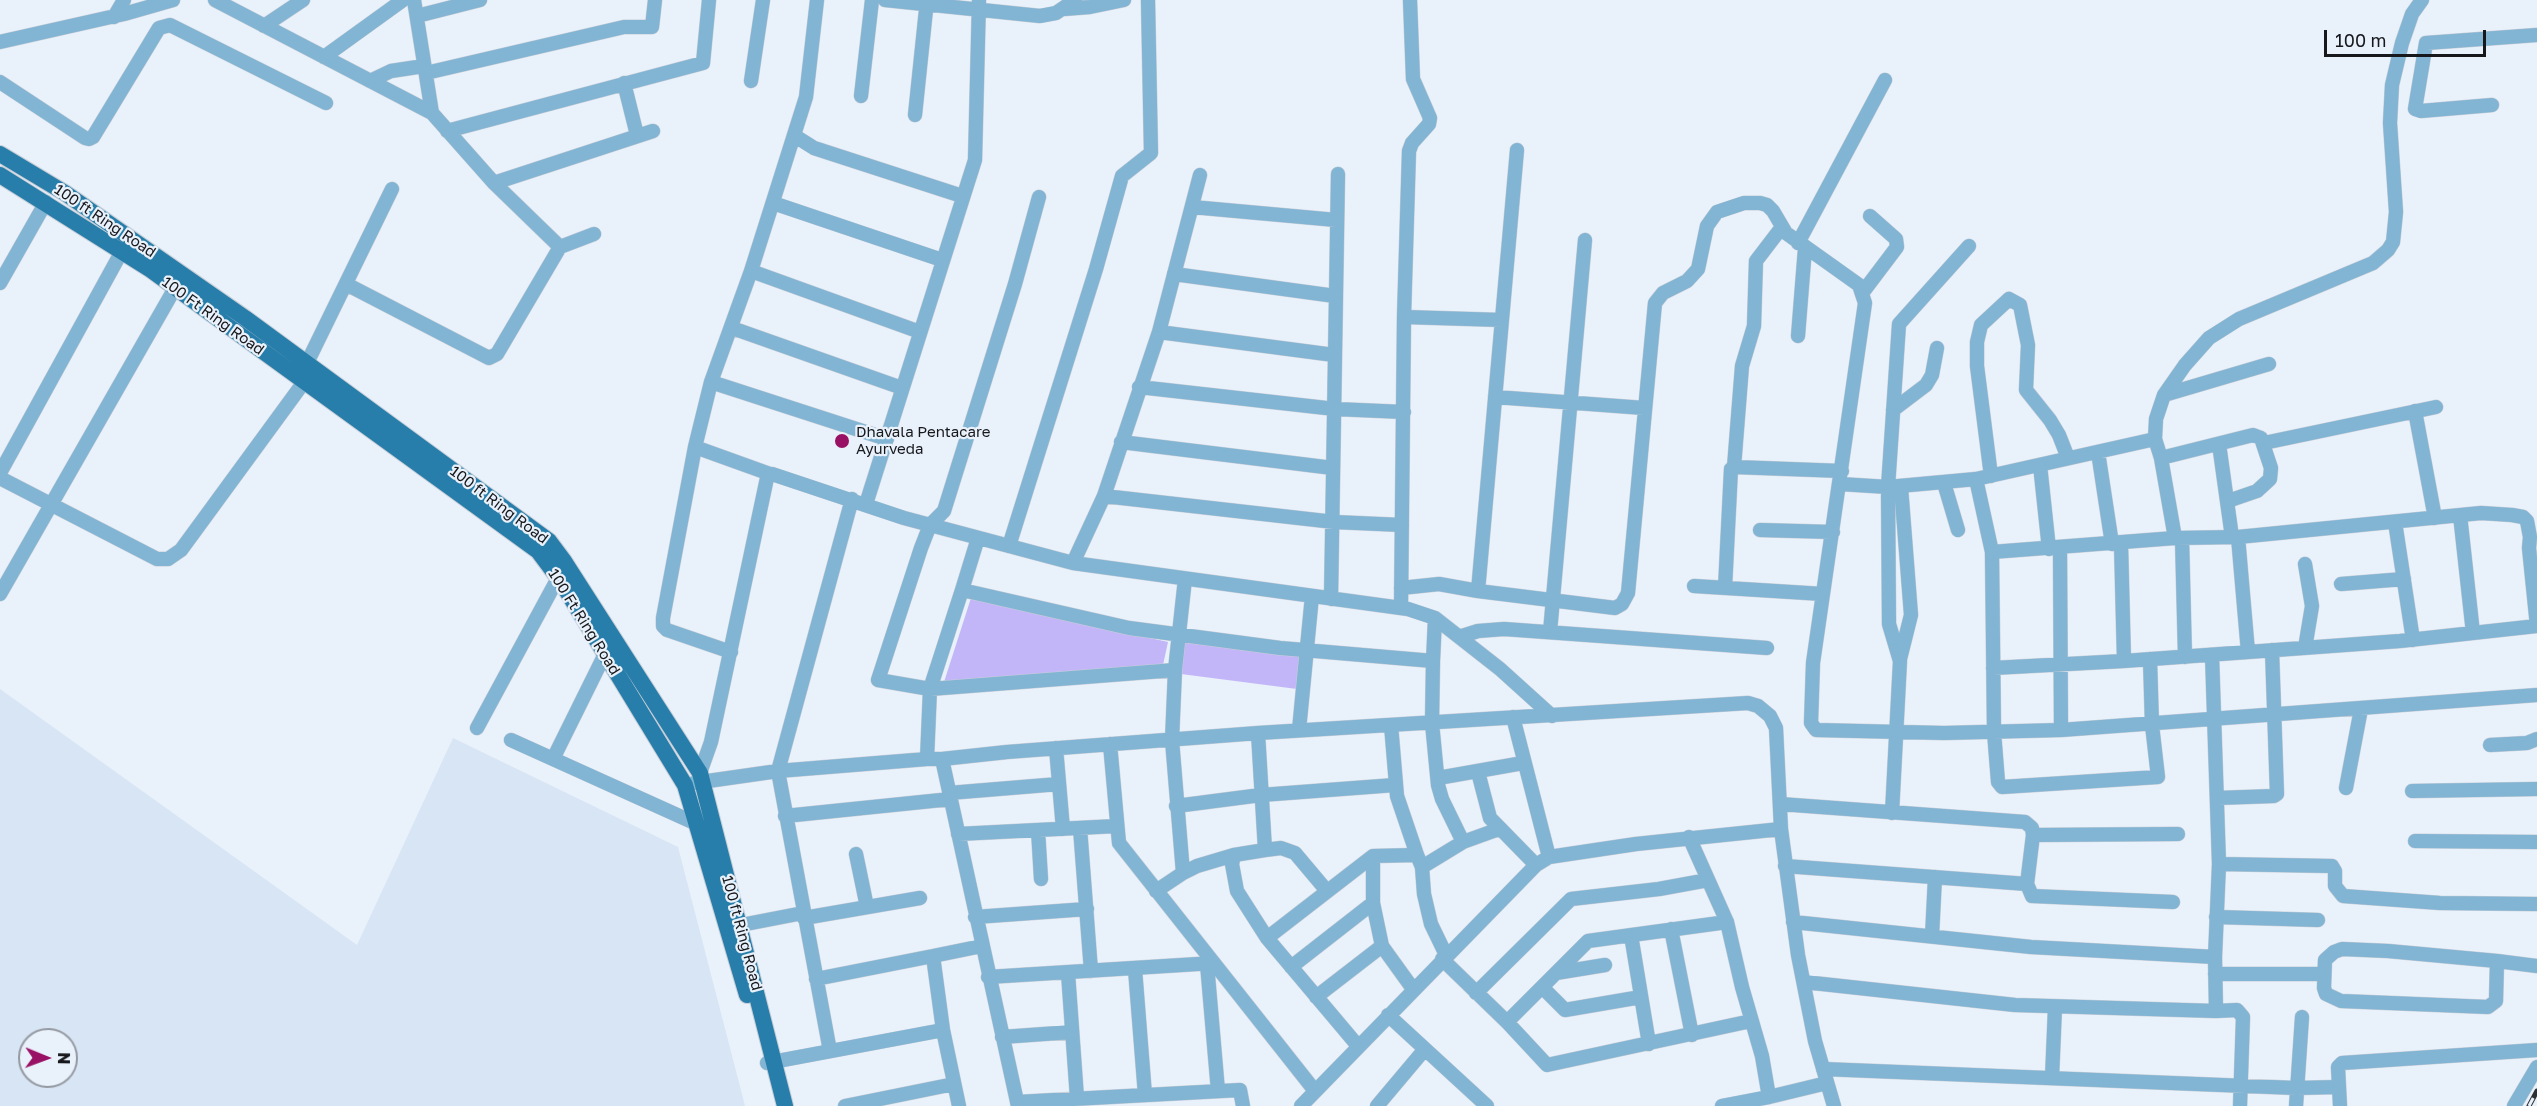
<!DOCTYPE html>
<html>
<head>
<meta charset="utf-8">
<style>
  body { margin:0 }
  #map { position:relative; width:2537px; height:1106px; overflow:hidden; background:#e9f1fb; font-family:"Golos Text",sans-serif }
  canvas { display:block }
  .north { position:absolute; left:18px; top:1028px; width:60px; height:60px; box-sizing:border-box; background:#e9f1fb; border:2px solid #959aa2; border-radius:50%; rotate:91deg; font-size:16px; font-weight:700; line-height:24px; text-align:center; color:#16181c }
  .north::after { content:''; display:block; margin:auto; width:21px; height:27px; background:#991165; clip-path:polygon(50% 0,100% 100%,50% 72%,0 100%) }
  .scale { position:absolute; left:2324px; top:30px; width:162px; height:27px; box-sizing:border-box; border:3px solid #16181c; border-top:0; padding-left:8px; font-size:18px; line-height:21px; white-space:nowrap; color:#16181c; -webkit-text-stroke:4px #e9f1fb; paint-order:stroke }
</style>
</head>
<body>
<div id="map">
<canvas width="2537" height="1106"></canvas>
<div class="north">N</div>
<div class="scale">100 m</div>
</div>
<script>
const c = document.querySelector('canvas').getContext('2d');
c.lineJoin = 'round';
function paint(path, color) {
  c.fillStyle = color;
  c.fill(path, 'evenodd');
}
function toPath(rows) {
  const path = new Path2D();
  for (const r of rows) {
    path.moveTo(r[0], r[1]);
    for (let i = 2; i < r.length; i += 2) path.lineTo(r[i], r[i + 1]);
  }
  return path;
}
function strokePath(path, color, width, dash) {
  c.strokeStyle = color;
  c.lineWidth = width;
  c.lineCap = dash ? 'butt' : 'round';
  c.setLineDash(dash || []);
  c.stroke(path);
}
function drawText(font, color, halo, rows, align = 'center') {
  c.font = font + ' "Golos Text",sans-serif';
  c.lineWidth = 4.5;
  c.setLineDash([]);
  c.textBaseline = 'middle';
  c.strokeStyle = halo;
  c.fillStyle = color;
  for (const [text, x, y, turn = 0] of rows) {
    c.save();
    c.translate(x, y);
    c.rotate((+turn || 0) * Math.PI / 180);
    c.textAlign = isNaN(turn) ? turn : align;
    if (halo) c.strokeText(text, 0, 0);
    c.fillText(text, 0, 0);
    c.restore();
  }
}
paint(toPath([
  [0,689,357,945,453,738,678,847,745,1106,0,1106],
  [30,1040,66,1040,66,1076,30,1076]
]), '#d8e5f5');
paint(toPath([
  [971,598,1168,642,1163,665,944,682],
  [1185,641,1301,656,1297,689,1181,674]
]), '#c3b6f8');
const minor = toPath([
  [215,0,432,113,494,183,560,247],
  [414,0,432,113],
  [885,0,1040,16,1056,13,1075,0],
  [1064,9,1090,7,1124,0],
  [417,16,480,0],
  [114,17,124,0],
  [264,26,303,0],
  [0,42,124,14,173,0],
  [324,57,403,0],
  [426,73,624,27,652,27,655,0],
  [370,81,391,71,424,66],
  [751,81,763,0],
  [0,82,85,138,89,139,93,137,159,28,170,25,326,103],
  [624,83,637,135],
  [861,96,872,0],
  [2492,105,2421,111,2415,109,2426,43,2537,35],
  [915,115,927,0],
  [447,131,703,63,709,0],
  [795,136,814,148,962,196],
  [494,183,653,131],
  [1039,197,1015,284,944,511,930,525,921,548,878,680,930,689,1175,670],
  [773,203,942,260],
  [1192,207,1336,220],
  [1798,243,1885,80],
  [1969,246,1899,324,1888,487,1976,479,2155,439],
  [751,271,920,332],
  [1174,274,1335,296],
  [0,283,46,202],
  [346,284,489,358,497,354,560,247,594,234],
  [1863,292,1897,247,1896,239,1870,216],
  [1404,317,1502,320],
  [732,328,902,388],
  [1159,332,1334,355],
  [1798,336,1805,248],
  [307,363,392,189],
  [711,382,887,439],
  [1139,387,1335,409,1404,412],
  [2164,395,2269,364],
  [1495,397,1644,408],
  [1893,410,1926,385,1932,375,1937,348],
  [2415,411,2435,518],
  [1121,442,1333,468],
  [2264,443,2436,407],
  [2219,444,2232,537],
  [695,447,770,474],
  [2098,452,2112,544],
  [2161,458,2253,435,2261,438,2271,468,2270,479,2257,491,2228,501],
  [2040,465,2049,549],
  [1734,467,1742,366,1754,326,1756,261,1782,227],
  [0,473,122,251],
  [1991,476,1977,366,1977,342,1981,325,2009,299,2020,305,2028,345,2026,390,2050,420,2059,435,2068,458],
  [0,478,157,559,168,559,181,550,304,382],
  [1976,479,1992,552,1994,732,1998,782,2002,787,2158,777,2152,725,2150,659],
  [1944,483,1958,530],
  [1840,484,1888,487,1889,624,1900,661,1892,813],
  [1104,496,1334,522,1402,525],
  [866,504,975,160,979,0],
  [2460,515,2473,633],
  [2395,522,2413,640],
  [1760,530,1833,532],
  [2238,537,2248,652],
  [2175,538,2161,458,2155,439,2156,419,2164,395,2185,365,2209,338,2239,319,2373,263,2388,250,2393,242,2396,212,2390,123,2392,85,2402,43,2412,14,2422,0],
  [2182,538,2185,657],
  [2121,543,2124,661],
  [1009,546,1096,269,1122,176,1151,153,1148,0],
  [2060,548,2061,730],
  [1992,552,2175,538,2238,537,2481,513,2512,515,2523,517,2527,521,2530,537,2529,548,2537,626],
  [1073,563,1104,496,1159,332,1200,175],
  [2305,564,2312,606,2305,648],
  [2341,584,2404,579],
  [1694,586,1823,594],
  [1401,588,1439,584,1478,591,1615,608,1622,604,1628,593,1655,303,1663,293,1687,281,1698,269,1707,226,1717,212,1744,203,1760,203,1767,205,1773,211,1786,233,1859,285,1865,303,1813,663,1811,723,1816,730,1944,733,2061,730,2537,695],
  [1725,588,1731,469,1734,467,1842,471],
  [962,590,978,538],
  [1478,591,1517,150],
  [0,594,175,288],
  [1331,599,1338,174],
  [1401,608,1404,317,1409,151,1412,143,1429,124,1430,118,1413,79,1410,0],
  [1550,632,1585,240],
  [1459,637,1478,631,1504,629,1767,648],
  [731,652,667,630,663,626,663,618,695,447,711,382,751,271,806,97,817,0],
  [1900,659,1911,615,1901,487],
  [1433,661,1435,618],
  [1993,668,2124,661,2400,641,2537,626],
  [1513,717,1549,857],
  [1391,725,1397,796,1417,855],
  [477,728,558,578],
  [1299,730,1312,596],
  [1258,733,1265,850,1234,855,1232,864,1237,891,1267,938,1358,1046],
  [511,740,697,824],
  [1110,744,1119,843,1315,1091],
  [2490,745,2527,743,2537,739],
  [1056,748,1063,829],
  [553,759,605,654],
  [927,759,930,689,962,590,1129,628,1280,648,1433,661,1432,723,1438,785,1442,799,1463,842],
  [942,759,1018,1106],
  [1478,772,1490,818,1536,865],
  [700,773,711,742,767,478,772,474,904,518,1073,563,1408,609,1435,618,1500,669,1552,716],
  [1438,778,1523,763],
  [694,783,778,771,927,759,942,759,1007,752,1258,733,1748,703,1758,706,1770,716,1776,728,1781,829],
  [2346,788,2361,709],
  [2412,791,2537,789],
  [949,793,1059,784],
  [2217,798,2274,796,2277,794,2272,650],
  [1780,804,2025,822,2032,828,2033,835,2027,884,1785,866],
  [1176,806,1261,795,1395,785],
  [785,816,951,799],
  [1080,828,1091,971],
  [1038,830,1041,879],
  [958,834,1117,826],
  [2033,835,2178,834],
  [1689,837,1727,922,1742,987,1762,1056,1769,1097,1722,1106],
  [2415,841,2537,842],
  [1265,850,1281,848,1295,853,1327,891],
  [856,854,867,907],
  [2219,864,2332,866,2335,871,2335,886,2343,896,2440,903,2537,904],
  [1422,867,1463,842,1499,829],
  [1183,873,1172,740,1175,670,1185,579],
  [2027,884,2032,896,2173,902],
  [1156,891,1183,873,1197,866,1234,855],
  [1373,903,1382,946],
  [975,917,1087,909],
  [2216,917,2318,920],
  [804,918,920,898],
  [1793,922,2031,947,2215,957],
  [741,925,803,913],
  [1671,929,1692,1035],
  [1631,935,1649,1044],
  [1932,936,1935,877],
  [1267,938,1373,856,1417,855,1422,867,1424,894,1431,924,1446,955],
  [1442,959,1507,1022,1588,941,1727,922],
  [2497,961,2496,1001,2488,1007,2341,1001,2326,994,2324,988,2325,960,2334,952,2342,949,2388,951,2497,961,2537,966],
  [1207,964,1218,1091],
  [1291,967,1373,903,1373,856],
  [1135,969,1145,1095],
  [1068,973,1077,1098],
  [1556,973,1605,965],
  [2215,974,2323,974],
  [988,977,1214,963],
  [816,979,933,956],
  [1804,982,2015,1005,2216,1011,2215,957,2219,864,2212,655],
  [1542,987,1565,1010,1641,997],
  [1476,993,1571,899,1659,889,1708,880],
  [1316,997,1382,946,1413,989],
  [2216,1011,2237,1010,2243,1017,2240,1106],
  [1388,1015,1487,1106],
  [1507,1022,1547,1065,1751,1021],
  [943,1030,959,1106],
  [1002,1037,1072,1032],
  [830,1051,778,771,852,499],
  [767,1063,943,1030,933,956,982,946],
  [1823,1069,2296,1088,2338,1087],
  [2052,1078,2055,1007],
  [1769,1097,1827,1083],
  [1017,1102,1240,1090,1243,1106],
  [845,1106,954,1084],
  [1301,1106,1536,865,1549,857,1636,844,1781,829,1798,955,1815,1041,1834,1106],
  [1377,1106,1425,1049],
  [2296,1106,2302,1017],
  [2340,1106,2338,1067,2342,1063,2537,1050],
  [2514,1106,2537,1067]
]);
const major = toPath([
  [0,154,65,193,245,318,549,541,564,561,700,773,785,1106],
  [0,175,151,270,538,551,562,583,685,785,747,995]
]);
strokePath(minor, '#c7ced7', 15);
strokePath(major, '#c7ced7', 18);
strokePath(minor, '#82b4d3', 14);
strokePath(major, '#287eaa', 16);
const rail = toPath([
  [2529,1106,2537,1091]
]);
strokePath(rail, '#2c2f33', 5);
strokePath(rail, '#e9f1fb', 3, [9]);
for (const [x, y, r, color] of [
  [842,441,8,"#991165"]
]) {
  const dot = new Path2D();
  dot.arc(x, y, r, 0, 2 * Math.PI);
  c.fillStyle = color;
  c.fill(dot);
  strokePath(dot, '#e9f1fb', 2);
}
drawText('15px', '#16181c', '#e9f1fb', [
  ["100 ft Ring Road",105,221,34],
  ["100 Ft Ring Road",213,316,36],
  ["100 ft Ring Road",499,505,37],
  ["100 Ft Ring Road",584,622,58],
  ["100 ft Ring Road",742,933,75]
]);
drawText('15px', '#16181c', '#e9f1fb', [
  ["Dhavala Pentacare",856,432],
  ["Ayurveda",856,449]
], 'left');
</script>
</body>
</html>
